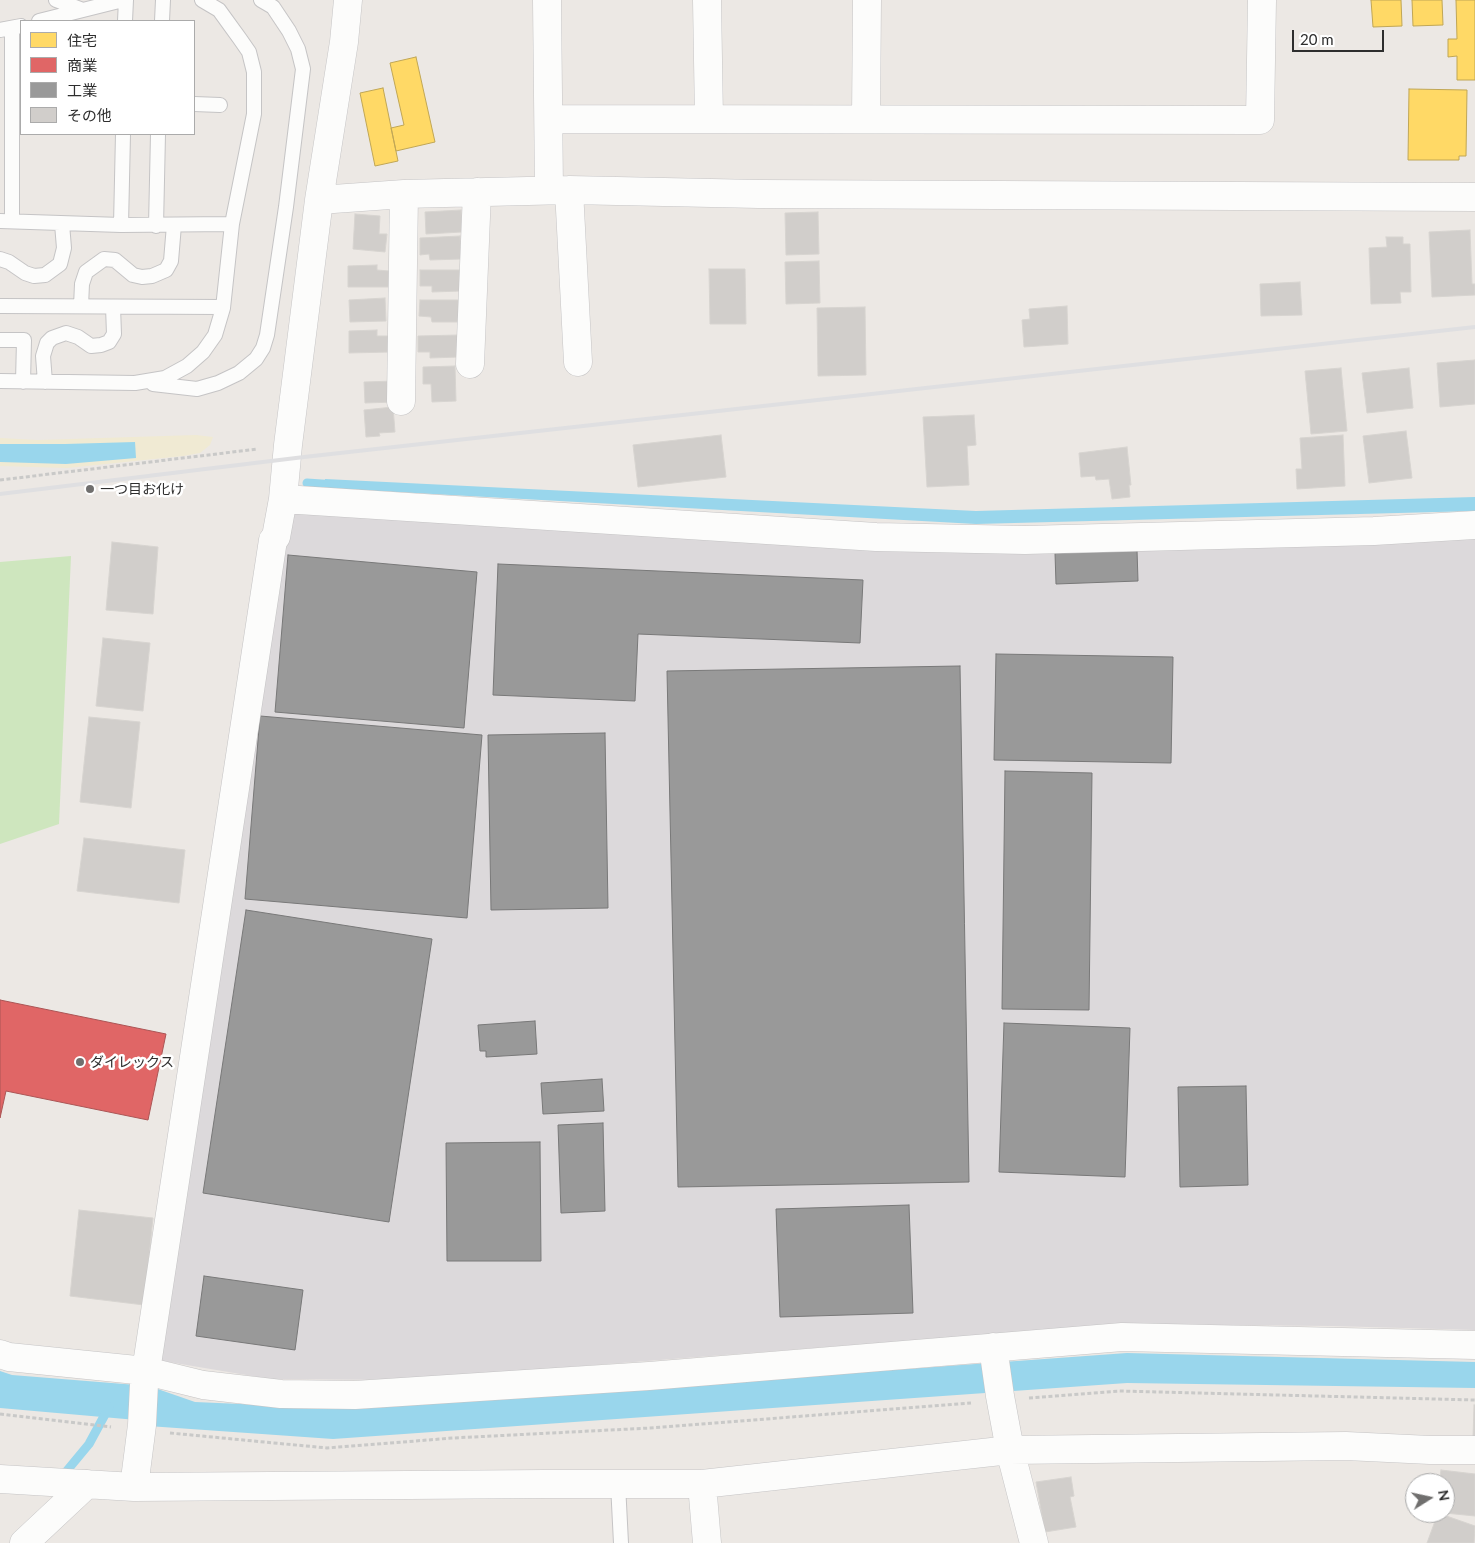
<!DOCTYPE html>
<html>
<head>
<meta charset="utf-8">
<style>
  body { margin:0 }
  #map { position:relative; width:1475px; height:1543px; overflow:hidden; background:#ece8e4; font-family:Lato,"Noto Sans JP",sans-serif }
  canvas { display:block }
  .legend { position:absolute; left:20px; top:20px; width:175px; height:115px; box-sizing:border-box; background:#fff; border:1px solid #ababab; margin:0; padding:6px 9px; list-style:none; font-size:15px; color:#2e2e2e }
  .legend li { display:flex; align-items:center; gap:10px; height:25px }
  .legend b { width:25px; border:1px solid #ababab }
  .north { position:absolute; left:1405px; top:1473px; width:50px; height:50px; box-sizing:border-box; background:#fff; border:1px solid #ababab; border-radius:50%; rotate:80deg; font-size:14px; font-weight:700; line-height:20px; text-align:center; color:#2e2e2e }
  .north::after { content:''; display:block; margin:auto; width:18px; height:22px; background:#706f6e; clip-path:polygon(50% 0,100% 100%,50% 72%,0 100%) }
  .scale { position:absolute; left:1292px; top:30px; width:92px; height:22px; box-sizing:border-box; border:2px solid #2e2e2e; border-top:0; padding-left:6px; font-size:15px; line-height:18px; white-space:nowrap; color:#2e2e2e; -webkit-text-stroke:4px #fff; paint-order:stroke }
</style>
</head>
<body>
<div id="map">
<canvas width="1475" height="1543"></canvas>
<ul class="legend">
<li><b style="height:14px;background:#ffd966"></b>住宅</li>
<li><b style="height:14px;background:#e06666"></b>商業</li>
<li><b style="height:14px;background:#999"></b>工業</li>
<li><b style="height:14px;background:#d1cecb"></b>その他</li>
</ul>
<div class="north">N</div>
<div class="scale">20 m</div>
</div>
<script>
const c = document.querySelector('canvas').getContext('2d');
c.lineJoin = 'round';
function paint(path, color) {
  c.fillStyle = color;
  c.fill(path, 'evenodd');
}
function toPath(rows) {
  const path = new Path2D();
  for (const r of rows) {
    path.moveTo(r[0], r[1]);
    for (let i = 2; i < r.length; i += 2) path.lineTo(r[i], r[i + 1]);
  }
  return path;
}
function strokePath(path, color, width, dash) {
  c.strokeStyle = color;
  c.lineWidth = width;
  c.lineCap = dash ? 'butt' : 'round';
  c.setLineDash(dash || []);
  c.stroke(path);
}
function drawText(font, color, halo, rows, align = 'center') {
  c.font = font + ' Lato,"Noto Sans JP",sans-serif';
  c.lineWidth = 5;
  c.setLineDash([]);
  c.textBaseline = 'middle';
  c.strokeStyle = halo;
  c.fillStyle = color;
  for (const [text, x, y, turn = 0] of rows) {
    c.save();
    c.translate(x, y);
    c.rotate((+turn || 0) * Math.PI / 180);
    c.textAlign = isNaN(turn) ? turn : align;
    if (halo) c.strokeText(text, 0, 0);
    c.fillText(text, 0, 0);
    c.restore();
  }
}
paint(toPath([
  [285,512,1475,536,1475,1330,1333,1326,1123,1324,402,1380,270,1379,157,1360]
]), '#dcd9db');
paint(toPath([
  [71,556,59,824,0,844,0,562]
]), '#cee6be');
paint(toPath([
  [196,435,213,437,210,445,200,453,183,456,67,468,0,466,0,438,38,440]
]), '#f0ead3');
paint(toPath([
  [135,442,136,458,66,464,0,462,0,444,65,444],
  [325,479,976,511,1475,497,1475,511,976,524,324,488],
  [1127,1353,1475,1362,1475,1388,1127,1383,333,1439,148,1426,148,1421,0,1408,0,1371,12,1375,149,1386,195,1402,355,1409]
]), '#99d6ec');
const homes = toPath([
  [1371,0,1401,0,1402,26,1373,27,1371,0],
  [1412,0,1442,0,1443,25,1413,26,1412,0],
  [1456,0,1475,0,1475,80,1457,80,1457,56,1448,57,1448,39,1457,39,1456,0],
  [416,57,435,142,396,151,391,128,404,125,390,63,416,57],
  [383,88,398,161,375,166,360,93,383,88],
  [1409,89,1467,90,1466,156,1459,156,1459,160,1408,160,1409,89]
]);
paint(homes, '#ffd966');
strokePath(homes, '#c0a655', 1);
const shops = toPath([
  [0,1000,166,1034,148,1120,6,1091,0,1118,0,1000]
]);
paint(shops, '#e06666');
strokePath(shops, '#ab5555', 1);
const industry = toPath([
  [1137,550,1138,581,1056,584,1055,553,1137,550],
  [288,555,477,572,464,728,275,712,288,555],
  [498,564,863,580,860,643,638,634,635,701,493,695,498,564],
  [996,654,1173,657,1171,763,994,760,996,654],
  [960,666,969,1182,678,1187,667,671,960,666],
  [260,716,482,735,467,918,245,899,260,716],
  [605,733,608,908,491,910,488,735,605,733],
  [1005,771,1092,773,1089,1010,1002,1009,1005,771],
  [246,910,432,939,389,1222,203,1193,246,910],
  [535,1021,537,1054,486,1057,486,1051,480,1051,478,1025,535,1021],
  [1004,1023,1130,1028,1125,1177,999,1172,1004,1023],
  [602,1079,604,1111,543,1114,541,1083,602,1079],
  [1246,1086,1248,1185,1180,1187,1178,1087,1246,1086],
  [603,1123,605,1211,561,1213,558,1125,603,1123],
  [540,1142,541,1261,447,1261,446,1143,540,1142],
  [909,1205,913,1313,780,1317,776,1209,909,1205],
  [204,1276,303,1290,295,1350,196,1336,204,1276]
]);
paint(industry, '#999');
strokePath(industry, '#797979', 1);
strokePath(toPath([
  [307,483,336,485],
  [60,1479,89,1444,109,1407]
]), '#99d6ec', 9);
const building = toPath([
  [461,210,462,232,426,234,425,212,461,210],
  [818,212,819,254,786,255,785,213,818,212],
  [355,214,380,216,379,234,387,234,385,252,353,249,355,214],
  [1470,230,1472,284,1475,284,1475,295,1432,297,1429,232,1470,230],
  [460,236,461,259,430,260,429,254,420,255,420,238,460,236],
  [1386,237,1403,237,1403,244,1410,244,1411,292,1400,292,1401,303,1371,304,1369,248,1387,247,1386,237],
  [819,261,820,303,786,304,785,262,819,261],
  [377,265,377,270,389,271,389,287,348,287,348,266,377,265],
  [709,269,745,269,746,324,710,324,709,269],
  [420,270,461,270,461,291,432,292,432,286,420,286,420,270],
  [1300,282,1302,315,1261,316,1260,284,1300,282],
  [385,298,386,321,350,322,349,300,385,298],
  [420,300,460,300,460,322,432,322,431,317,419,316,420,300],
  [1067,306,1068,344,1024,347,1022,320,1030,319,1029,309,1067,306],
  [865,307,866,375,818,376,817,308,865,307],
  [377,330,377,336,389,336,390,352,349,353,349,331,377,330],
  [459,335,459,357,430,358,430,352,418,352,418,336,459,335],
  [1475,360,1475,404,1440,407,1437,363,1475,360],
  [455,366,456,401,432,402,431,384,423,384,423,367,455,366],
  [1341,368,1347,431,1311,434,1305,371,1341,368],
  [1409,368,1413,408,1367,413,1362,373,1409,368],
  [394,381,394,402,365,403,364,382,394,381],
  [393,407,395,432,379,433,380,436,366,437,364,410,393,407],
  [974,415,976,445,967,446,969,485,927,487,923,417,974,415],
  [1406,431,1412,478,1369,483,1363,436,1406,431],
  [721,435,726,477,638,487,633,445,721,435],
  [1343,435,1345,486,1297,489,1296,469,1302,469,1300,438,1343,435],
  [1127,447,1131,485,1129,485,1130,497,1112,499,1109,479,1096,480,1095,476,1081,477,1079,453,1127,447],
  [112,542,158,547,153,614,106,610,112,542],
  [103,638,150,643,143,711,96,706,103,638],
  [89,717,140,722,131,808,80,802,89,717],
  [84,838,185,850,179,903,77,891,84,838],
  [79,1210,153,1218,144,1305,70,1296,79,1210],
  [1474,1405,1475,1405,1475,1439,1473,1439,1474,1405],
  [1441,1470,1475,1474,1475,1516,1445,1513,1445,1483,1439,1483,1441,1470],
  [1071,1477,1074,1496,1070,1497,1076,1527,1045,1532,1036,1482,1071,1477],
  [1438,1513,1475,1526,1474,1543,1427,1543,1438,1513]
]);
paint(building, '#d1cecb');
strokePath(building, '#d7d4d0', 1);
const lane = toPath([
  [56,0,83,10],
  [39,21,123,0],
  [125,21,126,0],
  [162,21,163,0],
  [12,28,12,221],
  [0,30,21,26],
  [194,104,220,105],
  [0,221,121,225,232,224],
  [121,225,123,134],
  [156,226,158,134],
  [0,259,9,262,25,273,34,276,45,275,60,264,64,248,62,224],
  [0,306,223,307],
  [81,306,82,284,86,272,104,259,115,260,133,275,142,277,152,276,166,270,171,261,174,225],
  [0,340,24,340,23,382],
  [0,381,135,383,165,378,187,366,203,352,215,335,223,308,232,224,254,114,254,72,249,52,240,39,219,10,202,0],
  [45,382,43,356,47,343,52,338,66,333,78,337,91,346,101,345,109,342,114,334,113,307],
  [153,384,197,389,218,383,239,373,256,359,263,348,267,335,286,207,303,69,298,49,289,31,273,7,261,0],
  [618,1484,621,1543]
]);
const street = toPath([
  [547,0,549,190],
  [707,0,709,119],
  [549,119,1260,120,1262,0],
  [866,119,867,0],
  [569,190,578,362],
  [319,200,404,194,569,190,759,194,1475,197],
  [470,364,477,192],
  [401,401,404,194],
  [283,499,876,537,1025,540,1374,531,1475,525],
  [993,1347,1000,1396,1010,1450,1034,1543],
  [0,1354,9,1357,146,1371,203,1385,281,1394,355,1395,649,1376,1122,1337,1475,1345],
  [0,1479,134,1487,545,1484,702,1484,1010,1450,1346,1446,1430,1450,1475,1450],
  [702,1484,707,1543],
  [134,1487,142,1425,144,1384,273,540,276,537,283,499,288,445,319,200,344,42,348,0],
  [24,1543,87,1484]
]);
strokePath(lane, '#c5c4c5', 16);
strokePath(street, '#c5c4c5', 29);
strokePath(toPath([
  [0,480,258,449],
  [1029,1398,1119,1391,1475,1400],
  [0,1414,111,1427],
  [170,1433,327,1448,453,1438,650,1428,971,1403]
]), '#c9c9c8', 3, [4, 2.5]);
strokePath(lane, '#fcfcfb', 14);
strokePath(street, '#fcfcfb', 28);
strokePath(toPath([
  [0,494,304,457,1475,327]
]), '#dfdfe1', 4);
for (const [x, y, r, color] of [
  [90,489,5,"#706f6e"],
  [80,1062,5,"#706f6e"]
]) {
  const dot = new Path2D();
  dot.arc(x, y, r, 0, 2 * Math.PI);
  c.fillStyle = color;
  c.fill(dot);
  strokePath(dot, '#fff', 2);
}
drawText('14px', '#2e2e2e', '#fff', [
  ["一つ目お化け",100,489],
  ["ダイレックス",90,1062]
], 'left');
</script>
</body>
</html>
